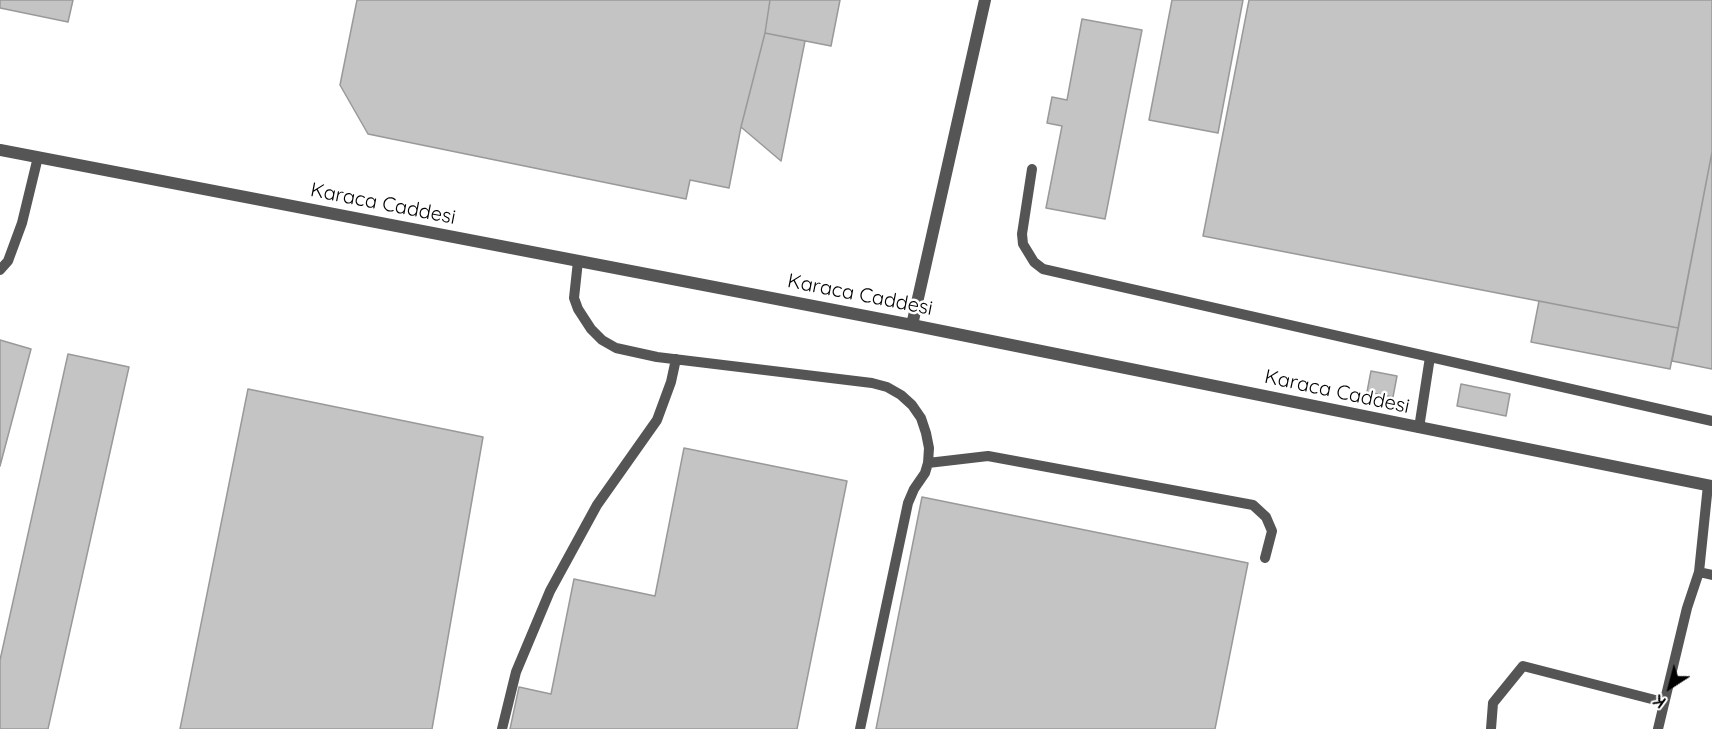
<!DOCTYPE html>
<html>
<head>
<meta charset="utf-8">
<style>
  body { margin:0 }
  #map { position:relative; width:1712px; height:729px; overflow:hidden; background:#fff; font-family:Quicksand,sans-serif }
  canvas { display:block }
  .north { position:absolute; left:1640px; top:657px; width:60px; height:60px; -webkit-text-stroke:4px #fff; paint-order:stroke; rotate:216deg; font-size:16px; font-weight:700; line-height:24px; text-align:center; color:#000 }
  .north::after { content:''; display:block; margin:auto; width:21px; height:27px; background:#000; clip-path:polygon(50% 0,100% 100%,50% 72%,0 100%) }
</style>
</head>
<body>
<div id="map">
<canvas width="1712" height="729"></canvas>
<div class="north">K</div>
</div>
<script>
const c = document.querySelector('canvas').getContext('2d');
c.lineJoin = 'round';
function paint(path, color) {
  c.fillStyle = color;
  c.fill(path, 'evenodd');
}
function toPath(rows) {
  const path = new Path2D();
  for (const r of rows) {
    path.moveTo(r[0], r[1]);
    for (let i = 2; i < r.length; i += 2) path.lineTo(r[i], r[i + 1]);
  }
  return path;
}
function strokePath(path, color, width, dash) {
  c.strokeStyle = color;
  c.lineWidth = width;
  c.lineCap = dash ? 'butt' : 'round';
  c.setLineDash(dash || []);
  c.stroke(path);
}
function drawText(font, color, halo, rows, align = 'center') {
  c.font = font + ' Quicksand,sans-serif';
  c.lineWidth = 5;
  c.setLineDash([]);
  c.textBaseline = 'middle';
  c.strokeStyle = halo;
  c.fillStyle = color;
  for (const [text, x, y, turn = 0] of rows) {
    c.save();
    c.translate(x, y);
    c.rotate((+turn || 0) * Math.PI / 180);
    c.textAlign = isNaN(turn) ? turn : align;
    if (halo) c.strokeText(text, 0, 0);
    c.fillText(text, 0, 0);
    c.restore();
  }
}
const building = toPath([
  [0,0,73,0,68,22,0,8,0,0],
  [357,0,770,0,765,33,741,127,729,188,690,180,686,199,368,134,340,85,357,0],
  [770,0,840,0,831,46,765,33,770,0],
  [1172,0,1243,0,1218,133,1149,120,1172,0],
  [1249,0,1712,0,1712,152,1678,328,1203,236,1249,0],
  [1082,19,1142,30,1105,219,1046,208,1062,126,1047,123,1052,97,1067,100,1082,19],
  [765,33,805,41,781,161,741,127,765,33],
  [1712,152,1712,369,1672,361,1712,152],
  [1539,301,1678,328,1670,369,1531,342,1539,301],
  [0,340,31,349,0,466,0,340],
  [68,354,129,367,48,729,0,729,0,660,68,354],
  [1371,371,1397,376,1393,397,1367,392,1371,371],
  [1461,384,1510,394,1506,416,1457,406,1461,384],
  [248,389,483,437,432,729,180,729,248,389],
  [684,448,847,481,797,729,510,729,519,687,551,694,574,579,655,596,684,448],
  [922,497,1248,563,1215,729,876,729,922,497]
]);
paint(building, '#c4c4c4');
strokePath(building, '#999', 1.5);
strokePath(toPath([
  [1032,169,1022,234,1023,244,1034,262,1043,269,1712,421],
  [578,261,574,298,578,309,591,329,602,340,616,348,657,357,872,383,887,387,901,395,912,405,921,418,926,433,929,448,928,463,925,473,914,489,908,503,860,729],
  [0,270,8,261,22,223,38,157],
  [1419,428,1430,357],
  [928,463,988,456,1253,505,1266,517,1272,531,1265,558],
  [1699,572,1712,575],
  [502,729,516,672,550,591,597,505,657,420,671,382,676,359],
  [1491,729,1493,703,1523,666,1663,702],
  [1658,729,1687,608,1699,572,1708,485]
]), '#555', 10);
strokePath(toPath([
  [0,150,912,325,1712,486],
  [912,325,985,0]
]), '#555', 12);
drawText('20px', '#000', '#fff', [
  ["Karaca Caddesi",383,204,11],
  ["Karaca Caddesi",860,295,11],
  ["Karaca Caddesi",1337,392,12]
]);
</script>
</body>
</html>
